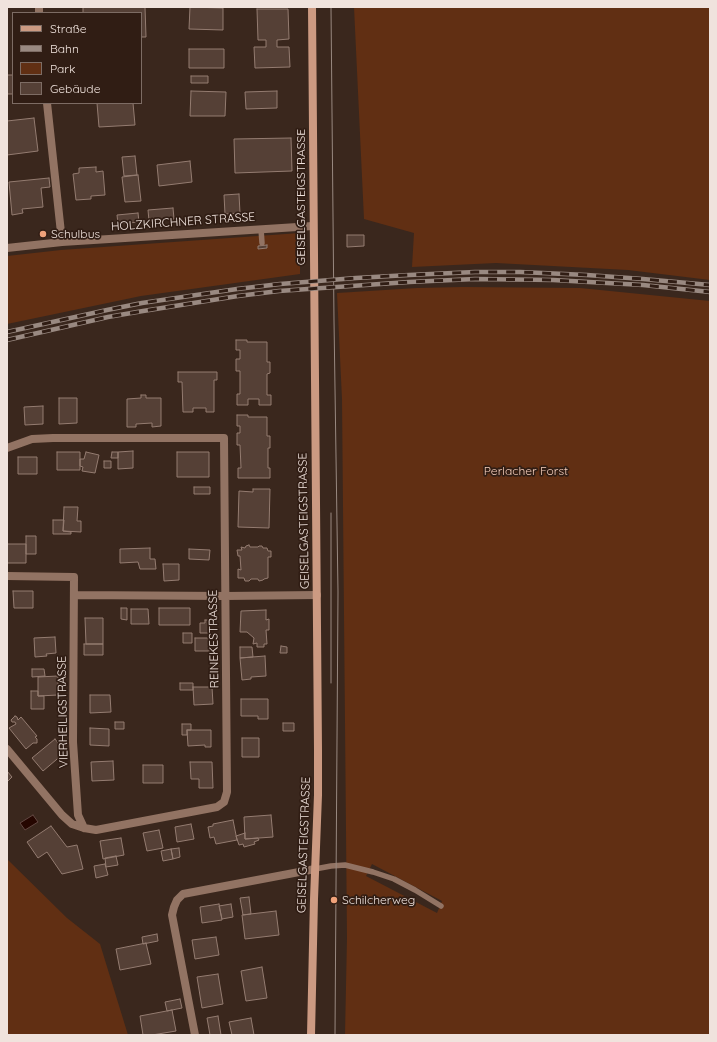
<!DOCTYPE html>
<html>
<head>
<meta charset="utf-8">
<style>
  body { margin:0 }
  #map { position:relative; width:717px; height:1042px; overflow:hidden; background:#3a271d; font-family:Quicksand,sans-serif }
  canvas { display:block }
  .frame { position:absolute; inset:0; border:8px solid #f0e3dd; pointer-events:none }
  .legend { position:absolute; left:12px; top:12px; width:130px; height:92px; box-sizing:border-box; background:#301d14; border:1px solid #7d6c64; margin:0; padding:5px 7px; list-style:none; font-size:12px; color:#f0e3dd }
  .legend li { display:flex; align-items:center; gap:8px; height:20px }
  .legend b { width:20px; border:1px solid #7d6c64 }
</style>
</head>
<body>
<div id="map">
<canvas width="717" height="1042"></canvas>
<div class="frame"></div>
<ul class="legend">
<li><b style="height:5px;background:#cc9a82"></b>Straße</li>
<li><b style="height:5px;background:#998981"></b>Bahn</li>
<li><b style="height:11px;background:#612f13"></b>Park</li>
<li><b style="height:11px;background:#554036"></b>Gebäude</li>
</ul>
</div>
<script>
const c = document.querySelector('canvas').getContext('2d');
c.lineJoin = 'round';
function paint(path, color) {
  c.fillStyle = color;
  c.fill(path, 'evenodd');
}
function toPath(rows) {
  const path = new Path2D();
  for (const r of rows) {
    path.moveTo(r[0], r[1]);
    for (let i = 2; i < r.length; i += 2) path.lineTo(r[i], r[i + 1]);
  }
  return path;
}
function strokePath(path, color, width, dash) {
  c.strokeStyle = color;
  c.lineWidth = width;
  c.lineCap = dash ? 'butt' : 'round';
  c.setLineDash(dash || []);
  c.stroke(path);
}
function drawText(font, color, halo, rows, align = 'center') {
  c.font = font + ' Quicksand,sans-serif';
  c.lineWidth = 3.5;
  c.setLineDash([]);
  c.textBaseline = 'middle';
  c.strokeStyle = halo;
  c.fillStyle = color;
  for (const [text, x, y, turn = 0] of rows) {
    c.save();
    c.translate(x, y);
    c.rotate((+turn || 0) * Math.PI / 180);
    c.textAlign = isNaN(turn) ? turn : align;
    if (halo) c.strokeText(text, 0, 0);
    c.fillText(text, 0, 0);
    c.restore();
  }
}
paint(toPath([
  [354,7,710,7,710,280,628,270,496,263,412,267,414,233,364,219],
  [300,233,300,274,141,296,7,324,7,256,61,250],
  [463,287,580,288,710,301,710,1035,345,1035,347,938,342,399,337,293,417,288],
  [372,864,442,901,437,913,366,876],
  [7,859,67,918,100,944,128,1035,7,1035]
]), '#612f13');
const water = toPath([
  [33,815,38,822,25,830,20,823,33,815]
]);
paint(water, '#250600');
strokePath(water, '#624842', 1);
const building = toPath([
  [83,7,145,7,146,37,141,37,141,13,83,13,83,7],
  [190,7,223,8,223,30,189,29,190,7],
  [257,9,288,9,289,39,277,40,277,47,289,47,290,67,255,68,254,47,266,47,266,40,258,40,257,9],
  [189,49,224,49,224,68,189,68,189,49],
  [7,75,13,75,13,94,7,94,7,75],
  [191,76,208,76,208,83,191,83,191,76],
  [191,91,226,92,225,116,190,116,191,91],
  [277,91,277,108,246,109,245,92,277,91],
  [97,103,133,103,135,125,99,127,97,103],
  [34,118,38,151,7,155,7,121,34,118],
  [291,138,292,171,235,173,234,139,291,138],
  [135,156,137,175,124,176,122,157,135,156],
  [190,161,192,182,159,186,157,165,190,161],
  [96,167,96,172,103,171,105,195,91,196,91,199,76,200,73,174,79,173,79,168,96,167],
  [138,175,141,201,125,202,122,177,138,175],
  [49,178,50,187,41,188,43,207,22,209,23,213,12,215,9,182,49,178],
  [239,194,240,213,225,214,224,195,239,194],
  [173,208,174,219,149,221,148,210,173,208],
  [138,213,139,222,118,224,117,215,138,213],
  [347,235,364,235,364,246,347,247,347,235],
  [267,245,267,248,258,249,258,246,267,245],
  [236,340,247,340,247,342,267,342,267,362,270,362,270,373,267,374,267,395,271,395,271,405,259,405,259,399,248,399,248,405,237,405,237,394,240,394,240,371,236,371,236,359,240,359,240,350,236,350,236,340],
  [178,372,217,372,217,380,214,380,214,412,206,412,206,408,193,408,193,412,183,412,182,382,178,382,178,372],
  [141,395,146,395,146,398,161,398,161,426,152,427,152,423,136,424,136,427,127,427,127,399,141,398,141,395],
  [59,398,77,398,77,423,59,424,59,398],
  [43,406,43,424,25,425,24,407,43,406],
  [237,415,248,415,248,417,267,417,267,436,270,436,270,448,268,448,268,468,270,468,270,478,238,478,238,468,241,468,240,445,237,445,237,433,240,433,240,426,237,426,237,415],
  [133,451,133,468,118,469,118,452,133,451],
  [57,452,80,452,80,470,57,470,57,452],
  [86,452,99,455,95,473,82,471,83,467,80,466,80,459,84,459,86,452],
  [112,452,118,452,118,458,111,458,112,452],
  [177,452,209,452,209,477,177,477,177,452],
  [18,457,37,457,37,474,18,474,18,457],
  [104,461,111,461,111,468,104,468,104,461],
  [194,487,210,487,210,494,194,494,194,487],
  [253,489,270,489,269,528,238,527,239,491,253,492,253,489],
  [64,507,78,507,77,521,81,521,81,532,63,531,64,507],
  [53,520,64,520,63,531,71,532,71,534,53,534,53,520],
  [26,536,36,536,36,554,26,554,26,536],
  [7,544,26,544,26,563,7,563,7,544],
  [249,545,250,547,258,547,259,546,262,546,263,548,267,548,268,551,271,551,271,557,268,557,268,578,264,579,263,580,259,581,258,579,251,579,249,581,245,581,244,578,238,578,238,569,241,570,240,556,238,556,237,550,242,550,241,547,245,548,246,546,249,545],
  [150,548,150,559,155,559,156,569,140,569,138,562,120,563,120,549,150,548],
  [189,549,210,550,209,560,189,559,189,549],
  [163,564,179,564,179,580,164,581,163,564],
  [13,591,33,591,33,608,14,608,13,591],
  [121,608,127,608,127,620,121,619,121,608],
  [159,608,190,608,190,625,159,625,159,608],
  [131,609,148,609,149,624,131,624,131,609],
  [266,610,266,620,269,619,269,630,266,630,267,644,264,644,264,647,257,647,257,643,253,644,254,638,247,632,240,632,241,611,266,610],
  [85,618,103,618,103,644,86,644,85,618],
  [205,620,210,620,210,633,200,633,200,623,205,623,205,620],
  [183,633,192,633,192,643,183,643,183,633],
  [55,637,56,653,46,654,47,656,35,657,34,638,55,637],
  [195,638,210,638,210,651,195,651,195,638],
  [84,644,103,644,103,655,84,655,84,644],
  [281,646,287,647,287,653,280,653,281,646],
  [240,647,252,647,253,657,240,658,240,647],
  [265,656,266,676,251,677,251,679,242,680,240,658,265,656],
  [32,669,44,669,45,676,32,677,32,669],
  [58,676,58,695,38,696,38,677,58,676],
  [180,683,193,683,193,690,180,690,180,683],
  [193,687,212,687,213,704,194,705,193,687],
  [31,691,38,691,38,696,44,696,44,709,31,709,31,691],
  [90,695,110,695,111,712,90,713,90,695],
  [241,699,268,699,268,719,258,719,258,716,241,716,241,699],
  [15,716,17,717,18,720,21,717,37,736,35,737,37,739,37,743,33,743,26,749,9,728,16,724,15,722,12,722,11,720,15,716],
  [115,722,124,722,124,729,115,729,115,722],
  [283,723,294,723,294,731,283,731,283,723],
  [182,724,191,724,191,730,187,730,187,735,182,735,182,724],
  [90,728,109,729,109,746,90,745,90,728],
  [187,730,211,730,211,747,205,747,205,745,188,746,187,730],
  [242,738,259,738,259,757,242,757,242,738],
  [55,739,62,748,60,750,63,754,43,771,32,758,55,739],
  [113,761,114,780,92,781,91,762,113,761],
  [190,762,212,762,213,788,199,788,199,779,191,779,190,762],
  [143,765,163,765,163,783,143,783,143,765],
  [7,771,12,777,7,782,7,771],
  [271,815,273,837,245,839,244,817,271,815],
  [233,820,237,840,216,844,214,837,210,838,208,827,213,826,213,824,233,820],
  [191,824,194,839,177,842,175,827,191,824],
  [51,826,67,847,77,845,83,869,62,874,47,852,38,858,27,842,51,826],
  [159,830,163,848,147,851,143,833,159,830],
  [245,833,245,839,258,838,259,840,254,842,255,844,244,847,243,844,239,845,236,836,245,833],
  [121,838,124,855,103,859,100,841,121,838],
  [179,848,180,857,173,859,171,849,179,848],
  [171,849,173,859,163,861,161,851,171,849],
  [116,856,118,865,106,867,105,858,116,856],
  [105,864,108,875,96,878,94,866,105,864],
  [249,897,251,914,243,915,240,898,249,897],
  [219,904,222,920,202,923,200,907,219,904],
  [231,904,233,917,222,919,219,906,231,904],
  [276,911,279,935,245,939,242,915,276,911],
  [157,934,158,941,143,944,142,937,157,934],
  [216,937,219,955,195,959,192,940,216,937],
  [146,943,151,964,120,970,116,949,146,943],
  [262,967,267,998,246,1001,241,971,262,967],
  [218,974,223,1004,202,1008,197,977,218,974],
  [180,999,182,1008,167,1011,165,1002,180,999],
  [172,1010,176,1031,152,1035,143,1035,140,1016,172,1010],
  [218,1016,221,1035,210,1035,207,1018,218,1016],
  [251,1018,254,1035,232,1035,229,1022,251,1018]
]);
paint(building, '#554036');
strokePath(building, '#947c71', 1);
strokePath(toPath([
  [261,229,262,243],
  [315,869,331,866,345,865,373,872,394,879,415,890,441,906]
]), '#927363', 5.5);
strokePath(toPath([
  [39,7,39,13],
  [47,103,62,242],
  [7,248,62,242,313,226],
  [7,448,32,439,53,438,224,438,227,792,224,802,217,807,96,830,84,828,72,824,62,815,7,749],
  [7,576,74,577,73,742,78,815,84,828],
  [74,595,225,596,317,595],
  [195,1035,172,915,174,907,177,900,183,894,315,869]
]), '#927363', 8);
strokePath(toPath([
  [311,1035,314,899,318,795,318,750,312,7]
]), '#cc9a82', 8);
strokePath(toPath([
  [331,7,334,321,338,592,335,1035],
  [331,513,331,683]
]), '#998981', 1);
const rail = toPath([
  [7,332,107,310,142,303,237,289,280,284,356,278,409,275,475,272,520,272,587,275,643,279,710,285],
  [7,340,108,317,143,311,238,296,279,291,409,282,475,279,553,280,643,285,710,292]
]);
strokePath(rail, '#998981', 4.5);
strokePath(rail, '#301d14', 3, [9]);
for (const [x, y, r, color] of [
  [43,234,4,"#f0a27a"],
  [334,900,4,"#f0a27a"]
]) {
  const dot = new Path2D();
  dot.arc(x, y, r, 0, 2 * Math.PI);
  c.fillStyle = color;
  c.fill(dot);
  strokePath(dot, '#301d14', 1.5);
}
drawText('12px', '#f0e3dd', '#301d14', [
  ["GEISELGASTEIGSTRASSE",301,197,-90],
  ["HOLZKIRCHNER STRASSE",183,222,-4],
  ["GEISELGASTEIGSTRASSE",304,521,-91],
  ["REINEKESTRASSE",214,639,-91],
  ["VIERHEILIGSTRASSE",63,712,-91],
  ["GEISELGASTEIGSTRASSE",304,845,-88]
]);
drawText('12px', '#f0e3dd', '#301d14', [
  ["Schulbus",51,234],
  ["Schilcherweg",342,900]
], 'left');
drawText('12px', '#f8d0bd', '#301d14', [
  ["Perlacher Forst",526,471]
]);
</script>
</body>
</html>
